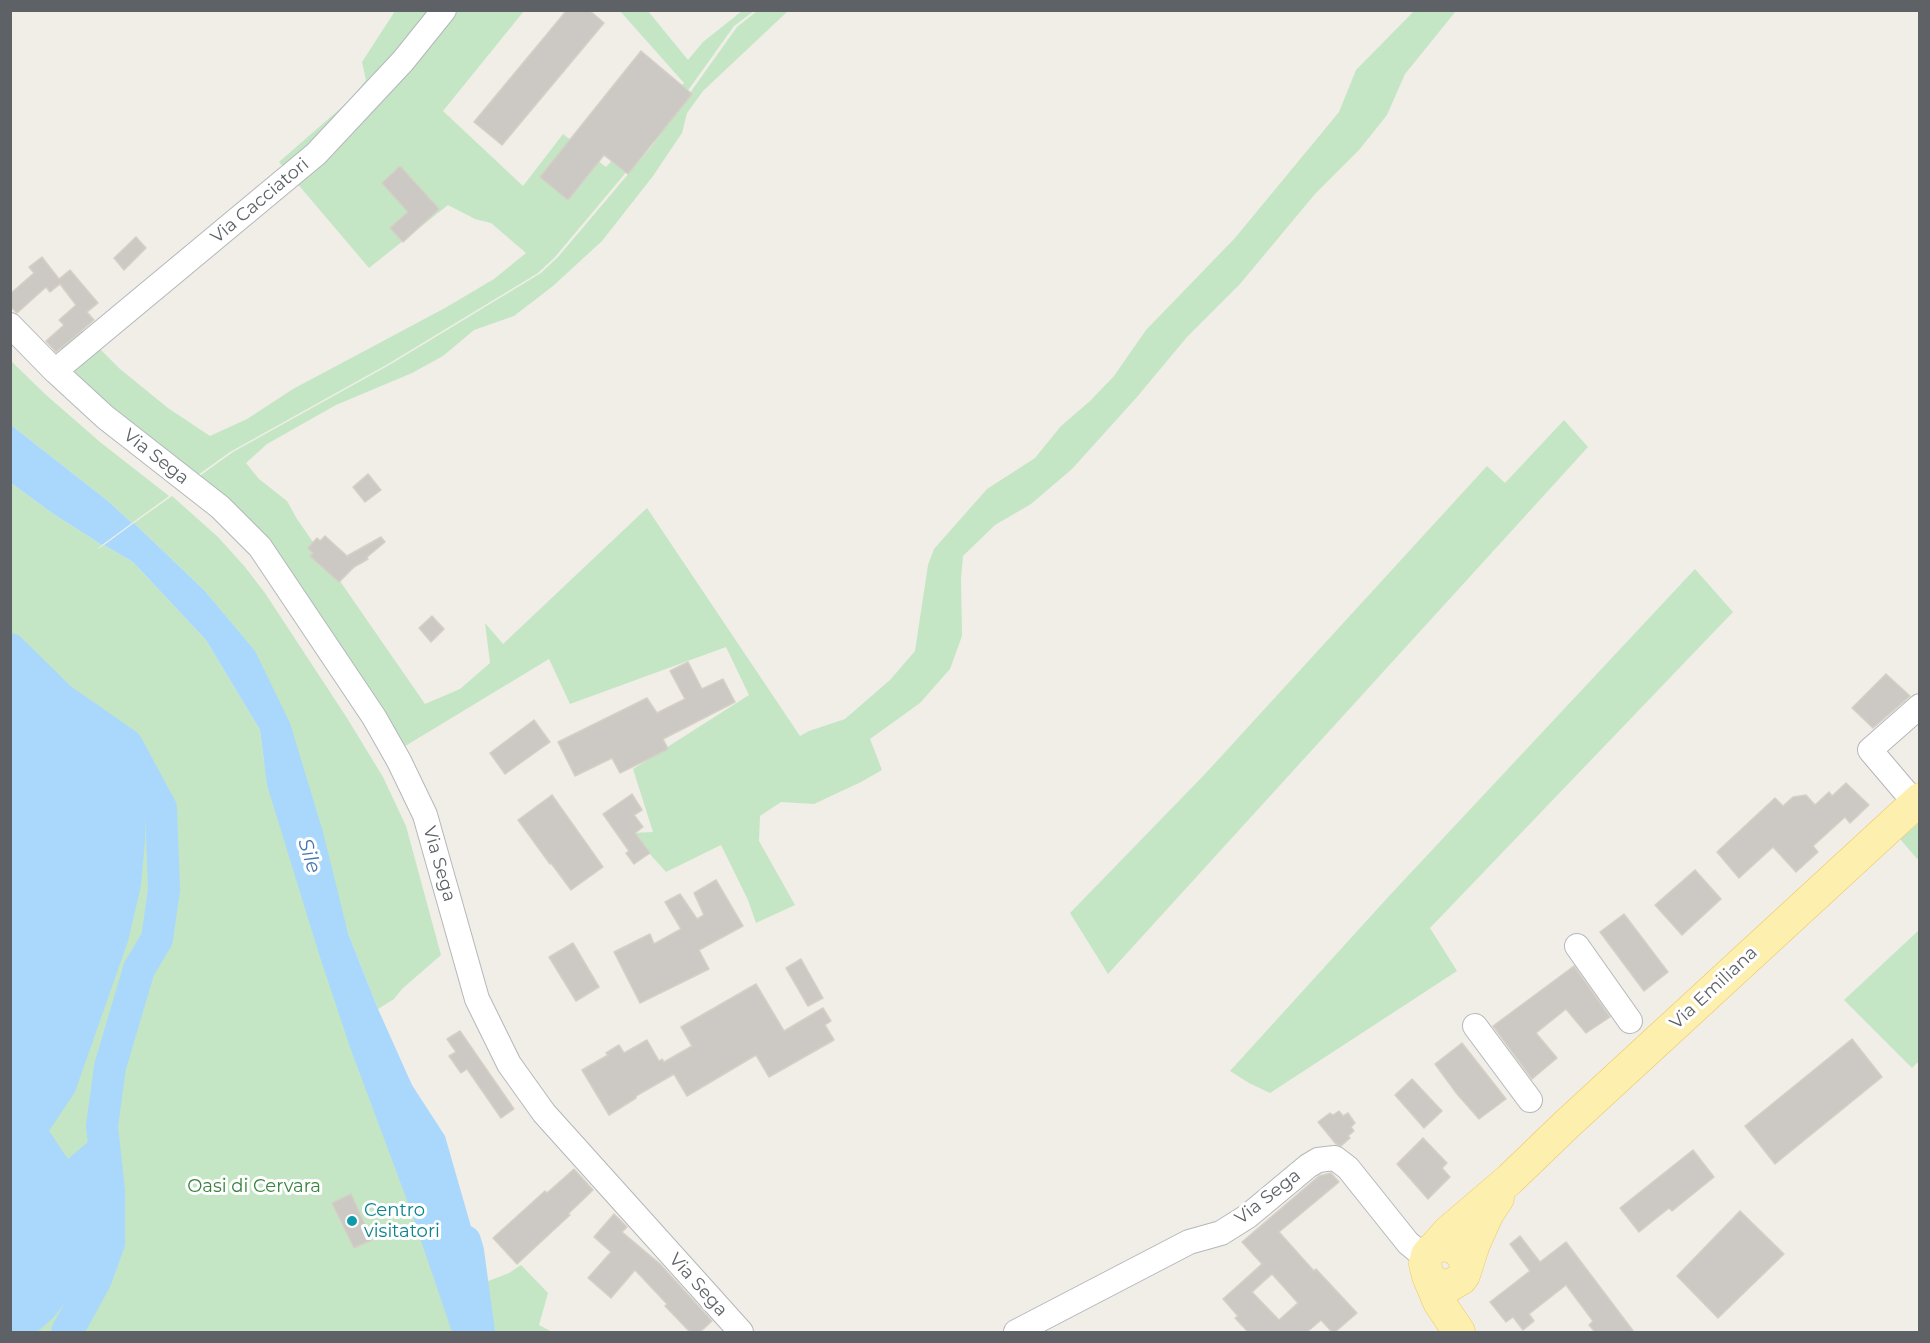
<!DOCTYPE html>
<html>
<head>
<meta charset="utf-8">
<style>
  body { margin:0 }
  #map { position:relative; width:1930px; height:1343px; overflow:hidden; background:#f0eee7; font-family:Montserrat,sans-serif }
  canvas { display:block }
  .frame { position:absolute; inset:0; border:12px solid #5e6267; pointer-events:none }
</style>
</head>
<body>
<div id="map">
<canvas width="1930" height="1343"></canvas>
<div class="frame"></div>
</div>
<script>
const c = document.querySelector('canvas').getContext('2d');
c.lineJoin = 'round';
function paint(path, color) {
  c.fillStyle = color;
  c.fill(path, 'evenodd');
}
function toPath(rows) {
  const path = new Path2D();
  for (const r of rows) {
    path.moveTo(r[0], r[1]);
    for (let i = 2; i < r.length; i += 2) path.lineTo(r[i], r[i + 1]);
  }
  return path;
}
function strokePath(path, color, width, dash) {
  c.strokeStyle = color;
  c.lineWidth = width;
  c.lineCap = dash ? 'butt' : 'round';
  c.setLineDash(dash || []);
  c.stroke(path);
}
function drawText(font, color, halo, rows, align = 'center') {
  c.font = font + ' Montserrat,sans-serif';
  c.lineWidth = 6;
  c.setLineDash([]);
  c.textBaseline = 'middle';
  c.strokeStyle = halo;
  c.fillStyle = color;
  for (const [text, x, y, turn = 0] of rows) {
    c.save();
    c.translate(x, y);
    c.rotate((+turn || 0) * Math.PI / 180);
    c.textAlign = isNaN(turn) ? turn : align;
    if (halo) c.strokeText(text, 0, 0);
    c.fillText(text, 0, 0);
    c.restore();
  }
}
paint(toPath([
  [395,11,524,11,443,111,523,186,563,134,606,167,684,83,620,11,648,11,688,60,703,42,742,11,754,11,734,26,649,145,555,257,538,273,388,364,230,452,191,480,52,364,65,342,80,329,120,369,168,408,210,436,247,419,293,389,445,308,494,279,526,253,491,223,475,219,448,205,369,268,279,162,350,100,366,80,362,62],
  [757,11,788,11,703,91,687,113,682,133,653,176,602,241,553,286,514,316,474,330,443,356,412,373,336,405,267,444,246,463,259,479,287,501,297,519,425,704,460,689,490,663,485,623,503,644,647,508,800,736,809,731,845,719,890,680,915,651,928,565,934,549,987,489,1035,458,1061,426,1090,401,1114,376,1146,330,1235,238,1339,112,1356,70,1414,11,1456,11,1405,74,1387,115,1359,150,1315,194,1240,284,1187,337,1137,397,1072,469,1031,504,995,525,963,556,961,579,962,636,950,669,920,703,870,739,882,770,861,782,814,804,781,802,760,816,759,841,795,905,756,923,748,900,721,845,666,872,631,833,653,832,633,769,749,695,726,647,570,704,549,659,397,751,369,704,194,480,233,452,391,364,541,273,558,257,652,146,737,27],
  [10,360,45,394,100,442,169,496,132,523,108,501,11,425],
  [1564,420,1588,447,1108,974,1070,913,1205,774,1487,466,1505,483],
  [11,483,52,513,102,545,96,550,104,545,133,562,206,640,260,730,264,762,457,1332,11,1332,10,1295,37,1119,133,780,106,731,61,699,11,647],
  [172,496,218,537,245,567,265,593,347,718,383,777,406,826,441,955,402,989,394,999,378,1009,348,933,255,652,204,590,134,523],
  [1695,569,1733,612,1430,928,1457,971,1270,1093,1249,1083,1230,1071,1390,895],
  [1919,823,1919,861,1900,839],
  [1919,930,1919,1061,1912,1068,1844,1000],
  [521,1265,548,1293,539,1325,552,1332,480,1332,471,1296,473,1287,509,1273]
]), '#c4e6c5');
paint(toPath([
  [11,425,108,501,132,523,102,545,52,513,11,483],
  [134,523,204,590,255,651,290,723,323,832,348,933,378,1009,412,1085,445,1136,476,1244,473,1287,471,1296,480,1332,452,1332,411,1211,351,1050,319,954,267,785,260,730,206,640,133,562,104,545],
  [11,647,88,719,131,764,146,802,145,840,141,886,128,941,75,1092,49,1131,68,1159,89,1141,95,1185,98,1254,86,1276,53,1318,37,1332,10,1332]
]), '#aad8fc');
strokePath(toPath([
  [10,649,61,699,127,745,161,808,164,890,157,939,139,969,110,1067,102,1126,109,1191,109,1243,96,1279,67,1332],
  [465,1241,468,1251,479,1332]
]), '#aad8fc', 32);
const building = toPath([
  [567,10,589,10,604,23,502,145,474,122,567,10],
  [641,51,692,94,628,174,604,155,568,200,540,177,641,51],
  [400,166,439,209,403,242,390,228,408,212,382,183,400,166],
  [136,237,146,248,124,270,114,258,136,237],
  [42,257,59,279,70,270,98,303,87,312,94,320,56,352,46,341,64,325,59,320,76,305,60,284,50,292,46,287,17,313,10,306,10,294,34,273,29,267,42,257],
  [368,474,381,490,365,502,353,487,368,474],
  [325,536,347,556,381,537,385,542,367,557,368,559,354,567,339,582,310,556,313,553,308,548,317,538,320,541,325,536],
  [432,616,444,629,431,642,419,628,432,616],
  [688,662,702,689,723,679,735,702,663,739,668,749,620,773,612,758,575,776,558,742,647,698,657,713,685,699,670,671,688,662],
  [1886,674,1910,696,1873,728,1852,708,1886,674],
  [534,720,550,742,505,774,490,753,534,720],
  [1846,783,1869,805,1850,823,1845,817,1813,846,1818,852,1796,872,1773,847,1739,878,1717,852,1775,798,1783,806,1793,797,1806,795,1815,805,1829,792,1832,796,1846,783],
  [632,794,642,810,634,815,643,827,635,833,650,853,634,864,626,853,629,851,603,814,632,794],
  [552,795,603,867,571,890,551,863,550,864,518,820,552,795],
  [1695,870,1721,899,1682,935,1655,905,1695,870],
  [716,880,743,926,699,950,709,969,640,1003,614,952,650,934,654,944,681,929,665,902,680,894,697,919,704,915,694,893,716,880],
  [1624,914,1668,972,1644,991,1600,932,1624,914],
  [573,943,599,987,576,1001,549,957,573,943],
  [801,959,823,998,808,1006,786,968,801,959],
  [1574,966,1610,1017,1586,1033,1566,1009,1536,1033,1557,1058,1532,1079,1493,1026,1574,966],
  [756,984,784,1031,823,1008,831,1021,825,1025,834,1040,769,1077,756,1055,687,1096,674,1074,636,1096,636,1098,609,1115,582,1070,608,1055,606,1053,619,1045,624,1053,647,1040,659,1061,662,1059,664,1062,692,1046,681,1027,756,984],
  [460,1031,514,1109,501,1118,467,1069,461,1073,449,1056,456,1052,447,1039,460,1031],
  [1852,1039,1882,1077,1775,1164,1745,1126,1852,1039],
  [1462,1043,1506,1099,1479,1119,1457,1094,1435,1064,1462,1043],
  [1412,1079,1442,1111,1424,1128,1395,1095,1412,1079],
  [1339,1111,1343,1116,1348,1113,1355,1123,1351,1127,1354,1131,1348,1136,1350,1138,1341,1146,1336,1144,1318,1122,1330,1113,1333,1115,1339,1111],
  [1423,1138,1447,1163,1442,1168,1450,1177,1428,1199,1397,1164,1423,1138],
  [1693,1150,1714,1177,1672,1211,1669,1208,1639,1232,1620,1208,1693,1150],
  [574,1169,593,1190,568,1214,570,1215,517,1264,493,1238,545,1191,547,1193,574,1169],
  [1331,1173,1339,1182,1279,1232,1314,1271,1316,1269,1357,1313,1335,1332,1332,1332,1321,1320,1307,1332,1248,1332,1235,1318,1238,1316,1223,1299,1262,1264,1242,1242,1319,1176,1331,1173],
  [1272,1274,1298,1303,1279,1320,1252,1292,1272,1274],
  [351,1194,372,1240,354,1248,332,1203,351,1194],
  [1740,1211,1784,1254,1718,1318,1677,1276,1740,1211],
  [614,1214,627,1227,622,1232,660,1264,712,1321,700,1332,690,1332,665,1306,667,1304,635,1270,611,1298,588,1278,611,1252,594,1237,614,1214],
  [1520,1236,1540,1262,1566,1242,1634,1332,1595,1332,1589,1325,1593,1321,1566,1285,1529,1314,1534,1321,1523,1330,1513,1317,1506,1322,1490,1302,1530,1271,1510,1244,1520,1236]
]);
paint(building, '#ccc9c4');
strokePath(building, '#d5d0c5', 1.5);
const minor = toPath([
  [10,325,55,371,105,417,220,507,260,547,374,717,399,761,425,815,477,999,509,1064,544,1113,741,1332],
  [55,371,316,154,403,61,444,10],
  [1915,803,1870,750,1920,706],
  [1577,946,1630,1021],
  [1475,1026,1530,1100],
  [1016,1332,1189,1242,1221,1233,1248,1216,1308,1166,1318,1160,1335,1158,1348,1168,1408,1243,1426,1258]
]);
const major = toPath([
  [1434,1248,1448,1232,1510,1179,1566,1125,1920,799],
  [1466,1269,1465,1261,1459,1250,1446,1245,1440,1245,1431,1250,1427,1255,1425,1264,1428,1276,1434,1282,1441,1285,1449,1286,1461,1279,1464,1275,1474,1244,1488,1213,1498,1198],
  [1428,1276,1439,1302,1459,1332]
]);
strokePath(minor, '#b4b7bb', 26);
strokePath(major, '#edc762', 33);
strokePath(minor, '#fff', 24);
strokePath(major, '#fdf0af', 32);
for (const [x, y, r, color] of [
  [352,1221,6,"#0f9aa8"]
]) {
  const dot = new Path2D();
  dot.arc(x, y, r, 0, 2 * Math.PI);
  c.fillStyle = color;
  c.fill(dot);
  strokePath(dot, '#fff', 2);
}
drawText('18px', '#5e6267', '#fff', [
  ["Via Cacciatori",260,201,-40],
  ["Via Sega",156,457,38],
  ["Via Sega",439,864,74],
  ["Via Emiliana",1714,988,-43],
  ["Via Sega",1268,1197,-38],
  ["Via Sega",698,1285,48]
]);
drawText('18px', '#38843c', '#fff', [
  ["Oasi di Cervara",254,1187]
]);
drawText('18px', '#0d838f', '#fff', [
  ["Centro",364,1211],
  ["visitatori",364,1232]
], 'left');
drawText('italic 20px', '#4678af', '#fff', [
  ["Sile",309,856,72]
]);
</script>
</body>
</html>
